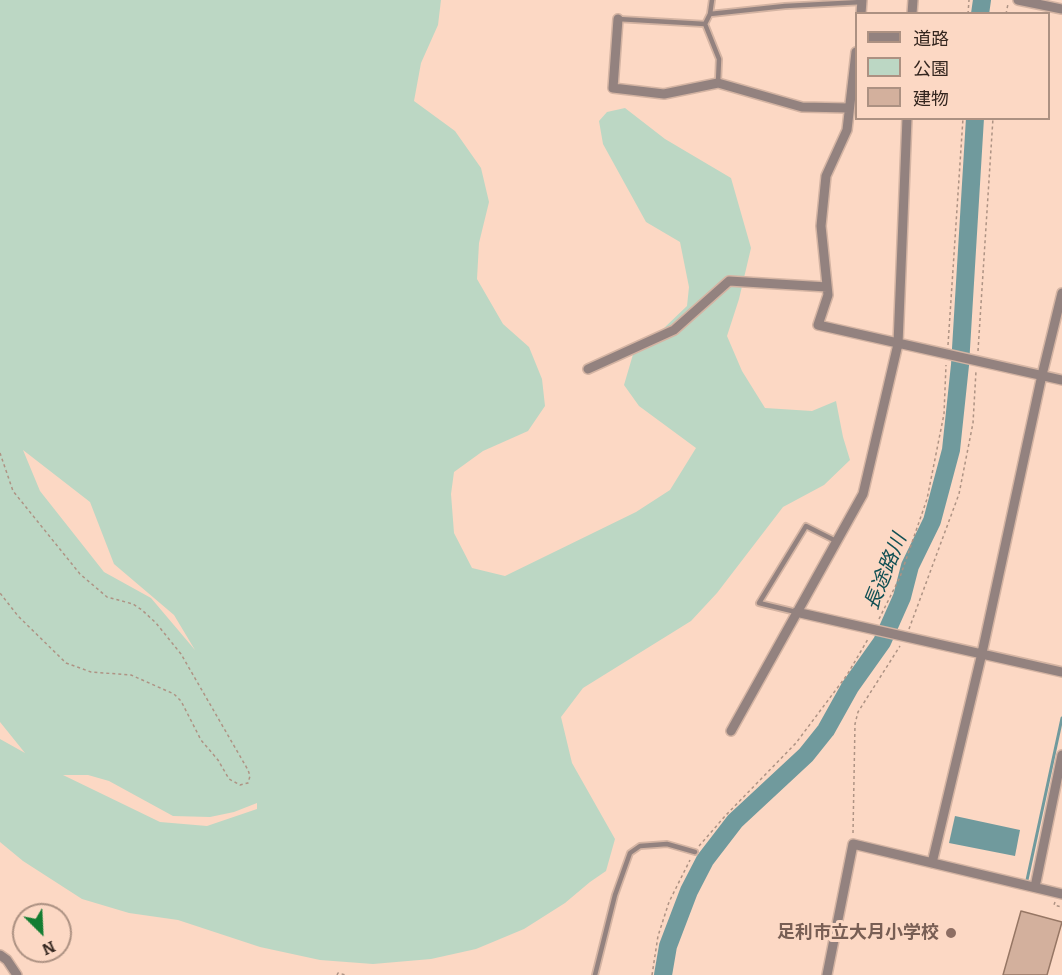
<!DOCTYPE html>
<html>
<head>
<meta charset="utf-8">
<style>
  body { margin:0 }
  #map { position:relative; width:1062px; height:975px; overflow:hidden; background:#fcd8c4; font-family:Bitter,"Noto Sans JP",serif }
  canvas { display:block }
  .legend { position:absolute; left:855px; top:12px; width:195px; height:108px; box-sizing:border-box; background:#fcd8c4; border:2px solid #ac9182; margin:0; padding:8px 10px; list-style:none; font-size:18px; color:#34261f }
  .legend li { display:flex; align-items:center; gap:12px; height:30px }
  .legend b { width:30px; border:2px solid #ac9182 }
  .north { position:absolute; left:12px; top:903px; width:60px; height:60px; box-sizing:border-box; background:#fcd8c4; border:2px solid #ac9182; border-radius:50%; rotate:156deg; font-size:16px; font-weight:700; line-height:24px; text-align:center; color:#34261f }
  .north::after { content:''; display:block; margin:auto; width:21px; height:27px; background:#137d32; clip-path:polygon(50% 0,100% 100%,50% 72%,0 100%) }
</style>
</head>
<body>
<div id="map">
<canvas width="1062" height="975"></canvas>
<ul class="legend">
<li><b style="height:8px;background:#93827f"></b>道路</li>
<li><b style="height:16px;background:#bcd7c4"></b>公園</li>
<li><b style="height:16px;background:#d3b09d"></b>建物</li>
</ul>
<div class="north">N</div>
</div>
<script>
const c = document.querySelector('canvas').getContext('2d');
c.lineJoin = 'round';
function paint(path, color) {
  c.fillStyle = color;
  c.fill(path, 'evenodd');
}
function toPath(rows) {
  const path = new Path2D();
  for (const r of rows) {
    path.moveTo(r[0], r[1]);
    for (let i = 2; i < r.length; i += 2) path.lineTo(r[i], r[i + 1]);
  }
  return path;
}
function strokePath(path, color, width, dash) {
  c.strokeStyle = color;
  c.lineWidth = width;
  c.lineCap = dash ? 'butt' : 'round';
  c.setLineDash(dash || []);
  c.stroke(path);
}
function drawText(font, color, halo, rows, align = 'center') {
  c.font = font + ' Bitter,"Noto Sans JP",serif';
  c.lineWidth = 6;
  c.setLineDash([]);
  c.textBaseline = 'middle';
  c.strokeStyle = halo;
  c.fillStyle = color;
  for (const [text, x, y, turn = 0] of rows) {
    c.save();
    c.translate(x, y);
    c.rotate((+turn || 0) * Math.PI / 180);
    c.textAlign = isNaN(turn) ? turn : align;
    if (halo) c.strokeText(text, 0, 0);
    c.fillText(text, 0, 0);
    c.restore();
  }
}
paint(toPath([
  [0,0,441,0,438,25,421,63,414,101,455,131,481,168,489,202,479,243,477,279,503,324,529,347,542,379,545,406,528,431,483,451,454,472,451,494,454,533,472,568,505,576,636,512,670,490,696,448,639,406,624,385,634,351,664,328,687,306,689,287,680,242,646,222,603,144,599,121,607,112,625,108,665,139,731,178,751,248,739,299,727,336,742,371,765,408,812,411,836,401,843,437,850,460,824,485,783,507,717,593,691,621,583,688,561,717,572,763,615,839,606,871,590,882,565,903,524,929,476,949,431,959,373,964,320,960,260,947,178,920,129,913,82,899,23,861,0,842,0,739,25,753,0,722],
  [23,450,90,502,114,564,174,615,195,650,151,598,104,572,40,491],
  [63,775,88,775,109,781,173,816,210,817,234,812,257,803,257,809,207,826,160,822]
]), '#bcd7c4');
paint(toPath([
  [955,816,1020,830,1015,856,949,843]
]), '#709a9d');
strokePath(toPath([
  [1027,880,1062,718]
]), '#709a9d', 3);
strokePath(toPath([
  [980,14,982,0],
  [663,975,668,946,689,891,705,860,735,821,806,755,826,730,850,687,882,642,902,597,910,566,932,521,951,450,960,365,975,118]
]), '#709a9d', 18);
const building = toPath([
  [1021,911,1062,922,1047,975,1003,975,1021,911]
]);
paint(building, '#d3b09d');
strokePath(building, '#967664', 1.5);
const service = toPath([
  [710,14,785,6,862,2],
  [618,19,705,24,710,14,712,0],
  [705,24,719,59,718,83],
  [796,612,759,603,806,526,836,541],
  [595,975,615,895,630,853,640,846,667,844,695,852]
]);
const minor = toPath([
  [1018,0,1062,9],
  [861,14,862,0],
  [912,14,913,0],
  [618,19,613,88,664,94,718,83,802,107,849,108],
  [856,52,847,130,826,176,821,226,828,295,818,325,1062,380],
  [588,369,674,330,729,281,827,287],
  [796,612,1062,672],
  [731,731,863,494,898,344,907,118],
  [932,863,982,653,1042,375,1062,293],
  [1035,887,1062,755],
  [0,955,7,960,17,975],
  [827,975,853,844,1062,894]
]);
strokePath(service, '#d4b4a3', 8);
strokePath(minor, '#d4b4a3', 12);
strokePath(toPath([
  [968,14,969,0],
  [1006,14,1008,4],
  [948,345,963,118],
  [978,351,993,118],
  [0,453,13,491,80,574,107,597,133,604,142,610,156,623,181,654,248,770,250,776,248,783,240,785,229,779,218,760,201,740,181,701,174,694,131,675,91,672,66,663,18,616,0,593],
  [879,619,900,577,927,499,944,414,946,365],
  [909,629,959,494,973,423,976,371],
  [853,833,855,724,858,712,900,646],
  [699,846,726,815,796,743,847,675,868,639],
  [1055,902,1054,905,1062,907],
  [337,975,338,973,346,975],
  [652,975,658,936,669,902,690,860]
]), '#ae9384', 1.5, [3, 3]);
strokePath(service, '#93827f', 4.5);
strokePath(minor, '#93827f', 9);
for (const [x, y, r, color] of [
  [951,933,6,"#8d6e63"]
]) {
  const dot = new Path2D();
  dot.arc(x, y, r, 0, 2 * Math.PI);
  c.fillStyle = color;
  c.fill(dot);
  strokePath(dot, '#fcd8c4', 2);
}
drawText('bold 18px', '#785e54', '#fcd8c4', [
  ["足利市立大月小学校",939,933]
], 'right');
drawText('italic 20px', '#115054', '#fcd8c4', [
  ["長途路川",886,572,-68]
]);
</script>
</body>
</html>
